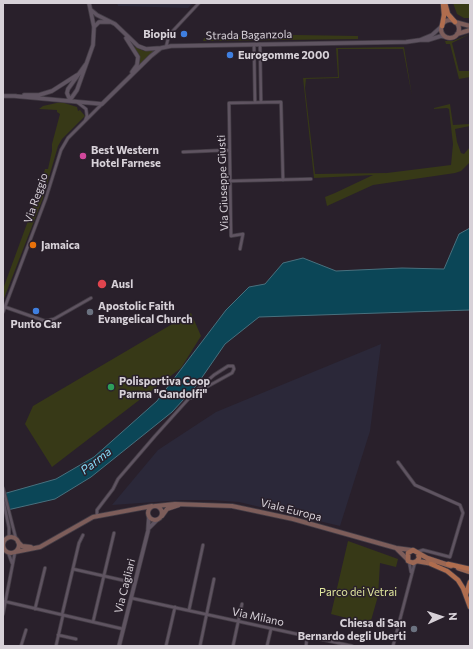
<!DOCTYPE html>
<html>
<head>
<meta charset="utf-8">
<style>
  body { margin:0 }
  #map { position:relative; width:473px; height:649px; overflow:hidden; background:#29202b; font-family:Commissioner,sans-serif }
  canvas { display:block }
  .frame { position:absolute; inset:0; border:4px solid #d7d1d8; pointer-events:none }
  .north { position:absolute; left:421px; top:597px; width:40px; height:40px; -webkit-text-stroke:3px #29202b; paint-order:stroke; rotate:87deg; font-size:11px; font-weight:700; line-height:16px; text-align:center; color:#d7d1d8 }
  .north::after { content:''; display:block; margin:auto; width:14px; height:18px; background:#d7d1d8; clip-path:polygon(50% 0,100% 100%,50% 72%,0 100%) }
</style>
</head>
<body>
<div id="map">
<canvas width="473" height="649"></canvas>
<div class="frame"></div>
<div class="north">N</div>
</div>
<script>
const c = document.querySelector('canvas').getContext('2d');
c.lineJoin = 'round';
function paint(path, color) {
  c.fillStyle = color;
  c.fill(path, 'evenodd');
}
function toPath(rows) {
  const path = new Path2D();
  for (const r of rows) {
    if (r.length === 3) {
      path.moveTo(r[0] + r[2], r[1]);
      path.arc(r[0], r[1], r[2], 0, 2 * Math.PI);
      continue;
    }
    path.moveTo(r[0], r[1]);
    for (let i = 2; i < r.length; i += 2) path.lineTo(r[i], r[i + 1]);
  }
  return path;
}
function strokePath(path, color, width, dash) {
  c.strokeStyle = color;
  c.lineWidth = width;
  c.lineCap = dash ? 'butt' : 'round';
  c.setLineDash(dash || []);
  c.stroke(path);
}
function drawText(font, color, halo, rows, align = 'center') {
  c.font = font + ' Commissioner,sans-serif';
  c.lineWidth = 3;
  c.setLineDash([]);
  c.textBaseline = 'middle';
  c.strokeStyle = halo;
  c.fillStyle = color;
  for (const [text, x, y, turn = 0] of rows) {
    c.save();
    c.translate(x, y);
    c.rotate((+turn || 0) * Math.PI / 180);
    c.textAlign = isNaN(turn) ? turn : align;
    if (halo) c.strokeText(text, 0, 0);
    c.fillText(text, 0, 0);
    c.restore();
  }
}
paint(toPath([
  [117,3,193,3,188,8,118,6],
  [381,344,370,431,340,526,239,502,211,500,183,500,112,505,158,450,216,412]
]), '#2b2839');
paint(toPath([
  [453,3,470,3,470,18,464,18,457,14],
  [470,34,452,43,459,71,470,71,470,77,459,79,450,44,446,44,445,41,453,41],
  [296,35,358,36,358,39,203,41,204,38],
  [133,46,144,51,156,50,139,65,140,56],
  [404,47,412,96,403,49,338,49,339,78,306,79,305,88,315,174,387,173,451,165,453,144,449,109,447,108,434,109,434,108,450,104,453,125,470,124,470,126,455,129,457,142,461,153,464,154,470,147,470,162,461,171,455,173,373,185,327,206,325,197,335,193,373,175,314,178,303,78,338,77,336,48],
  [61,102,77,107,78,111,80,110,85,116,62,139,58,146,43,198,3,301,3,289,36,199,45,169,48,169,52,151,52,144,60,114,57,112,57,110,39,109,43,106],
  [191,313,201,336,181,368,52,467,25,424,33,406],
  [348,541,398,559,396,567,380,563,378,596,370,624,331,614]
]), '#373917');
const water = toPath([
  [470,228,470,310,259,317,225,344,196,386,172,412,91,477,55,499,3,511,3,494,56,479,94,457,157,401,226,310,249,287,265,284,283,263,303,258,336,271,402,268,444,269,459,234,470,228]
]);
paint(water, '#0b4657');
strokePath(water, '#48707e', 1);
const minor = toPath([
  [260,44,261,102],
  [254,45,255,102],
  [166,47,169,35,199,3],
  [85,121,102,104],
  [183,152,229,150],
  [230,181,311,179],
  [240,249,243,234,231,236,229,103,281,102,283,180],
  [5,307,45,321,54,319,91,298],
  [3,312,46,198,61,150,68,138,85,121,87,116,86,109,77,102],
  [398,462,415,485,460,505,463,513,450,557,423,550,417,552],
  [3,488,16,539],
  [3,499,9,528,9,535,7,539],
  [97,516,97,510,113,489,118,479,155,436,192,395,232,373,234,369,233,366,228,366,214,375,197,390,191,398],
  [8,552,12,563],
  [409,561,411,572],
  [73,569,135,583],
  [131,598,352,646],
  [3,601,123,629],
  [35,609,45,568],
  [189,610,203,545],
  [3,614,15,552],
  [62,615,79,543,83,535],
  [93,622,114,533],
  [58,635,76,639],
  [21,646,26,630],
  [56,646,63,615],
  [166,646,175,607],
  [200,646,214,579],
  [233,646,242,604],
  [267,646,271,629],
  [306,646,307,637],
  [393,646,415,562]
]);
const tertiary = toPath([
  [91,10,97,15,115,24,138,46,146,49,161,48],
  [94,27,99,22,110,22],
  [126,38,138,57,137,65,132,72],
  [421,40,428,40,441,36,446,37],
  [24,95,39,95,52,91,77,75],
  [3,96,16,96],
  [14,96,102,104,151,56,161,48,171,46,406,42,420,40,432,35,442,26],
  [70,100,77,90,93,45,94,27,89,3],
  [70,100,67,93,68,89,86,64],
  [149,528,157,520],
  [119,646,148,531,149,516]
]);
const secondary = toPath([
  [450,29,9],
  [455,22,470,26],
  [457,34,470,30],
  [155,513,7],
  [156,506,175,504,232,506,293,519,396,548,411,550],
  [162,516,167,509,179,505],
  [11,545,8],
  [18,542,22,546,31,547],
  [397,549,407,559],
  [15,552,40,547,93,517,152,506]
]);
const primary = toPath([
  [418,553,419,558,417,561,413,563,408,561,408,553,413,550,427,558,451,566],
  [417,561,434,564],
  [458,568,470,572]
]);
const trunk = toPath([
  [445,3,448,14,455,22],
  [442,26,444,15,443,3],
  [431,564,447,571,458,580,463,588,470,607],
  [448,564,470,569],
  [466,594,470,582]
]);
strokePath(minor, '#443d46', 4);
strokePath(tertiary, '#443d46', 5);
strokePath(secondary, '#443d46', 5.5);
strokePath(primary, '#443d46', 6);
strokePath(trunk, '#443d46', 6);
strokePath(minor, '#5f5461', 2.5);
strokePath(tertiary, '#5f5461', 3.5);
strokePath(secondary, '#7d5d5a', 4);
strokePath(primary, '#9c6753', 4.5);
strokePath(trunk, '#b06d4e', 4.5);
for (const [x, y, r, color] of [
  [184,34,4,"#3f7fe0"],
  [230,55,4,"#3f7fe0"],
  [83,156,4,"#d1479c"],
  [33,245,4,"#e8710a"],
  [102,284,5,"#e0444e"],
  [36,311,4,"#3f7fe0"],
  [90,312,4,"#6b7280"],
  [111,387,4,"#2e9e5b"],
  [414,629,4,"#6b7280"]
]) {
  const dot = new Path2D();
  dot.arc(x, y, r, 0, 2 * Math.PI);
  c.fillStyle = color;
  c.fill(dot);
  strokePath(dot, '#29202b', 1.5);
}
drawText('bold 11px', '#d7d1d8', '#29202b', [
  ["Biopiu",176,34,"right"],
  ["Eurogomme 2000",238,55],
  ["Best Western",91,150],
  ["Hotel Farnese",91,163],
  ["Jamaica",41,245],
  ["Ausl",111,284],
  ["Apostolic Faith",98,306],
  ["Evangelical Church",98,319],
  ["Punto Car",36,324,"center"],
  ["Polisportiva Coop",119,381],
  ["Parma \"Gandolfi\"",119,394],
  ["Chiesa di San",406,623,"right"],
  ["Bernardo degli Uberti",406,636,"right"]
], 'left');
drawText('11px', '#d7d1d8', '#29202b', [
  ["Strada Baganzola",249,35,-1],
  ["Via Giuseppe Giusti",223,183,-92],
  ["Via Reggio",36,198,-71],
  ["Viale Europa",291,510,14],
  ["Via Cagliari",125,586,-76],
  ["Via Milano",258,617,12]
]);
drawText('11px', '#e1e79e', '#29202b', [
  ["Parco dei Vetrai",358,592]
]);
drawText('italic 12px', '#86ddfb', '#29202b', [
  ["Parma",96,461,-38]
]);
</script>
</body>
</html>
